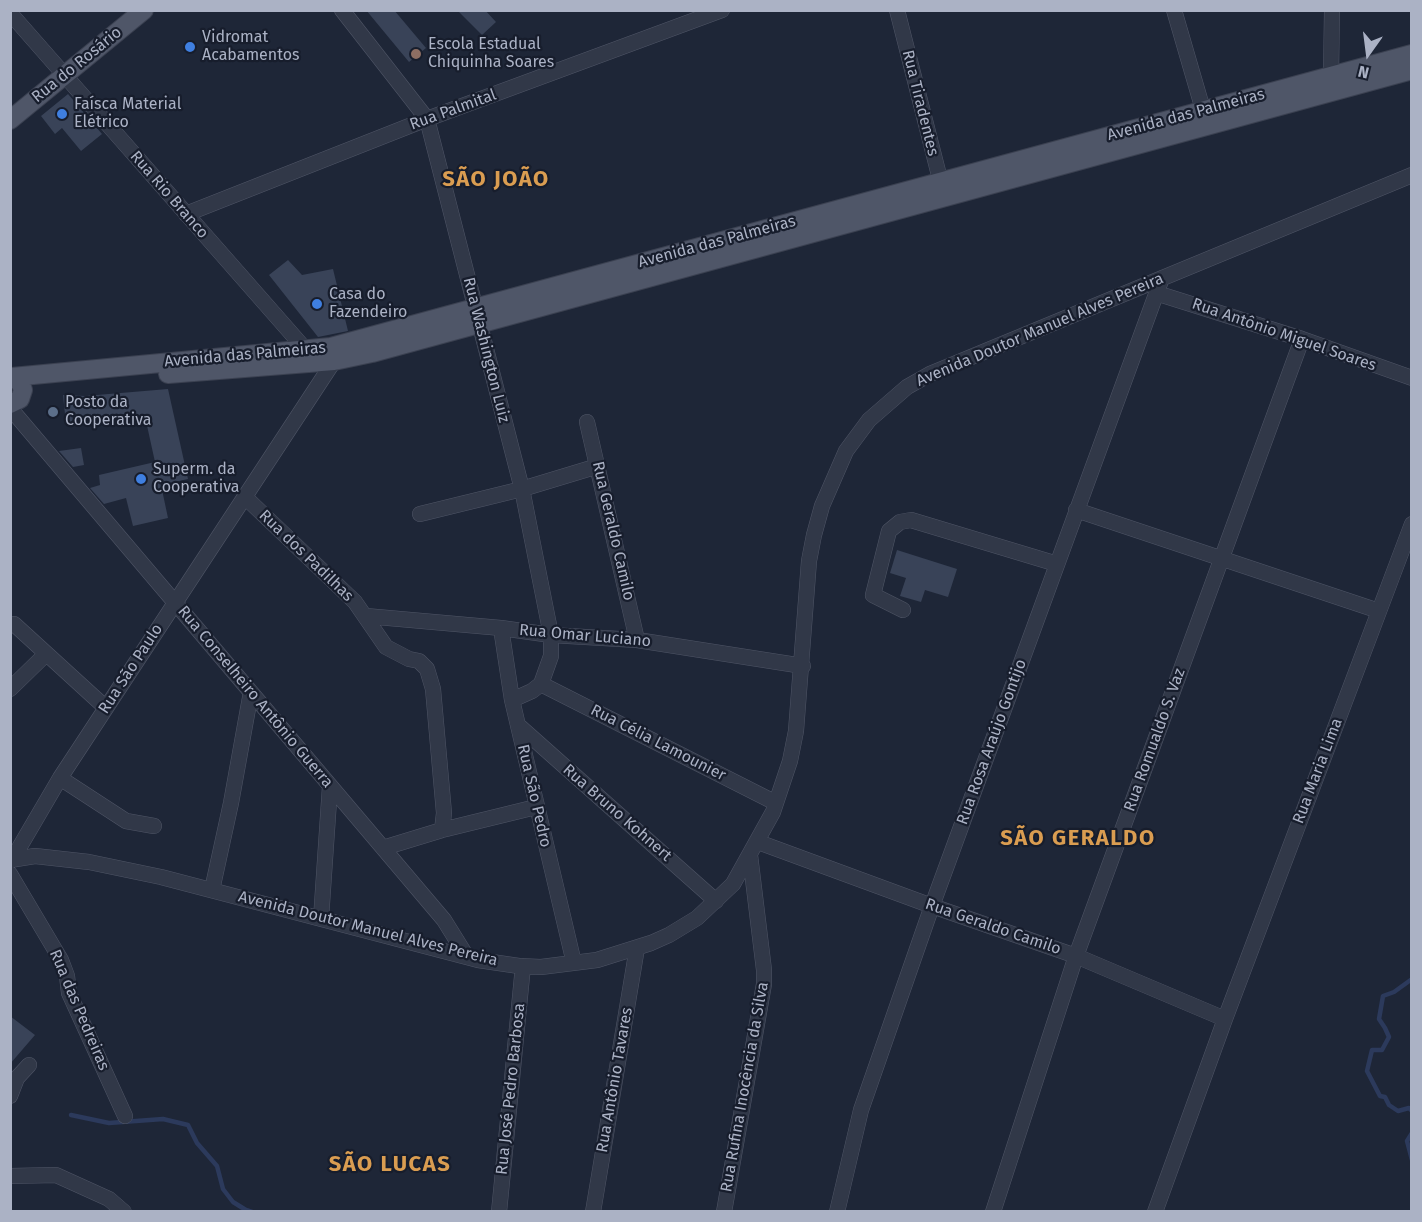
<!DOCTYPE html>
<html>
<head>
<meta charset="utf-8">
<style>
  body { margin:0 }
  #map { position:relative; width:1422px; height:1222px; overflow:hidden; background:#1e2637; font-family:"Fira Sans",sans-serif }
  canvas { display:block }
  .frame { position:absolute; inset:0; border:12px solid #abb2c5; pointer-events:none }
  .north { position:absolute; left:1338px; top:24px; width:60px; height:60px; -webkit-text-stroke:4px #171d2c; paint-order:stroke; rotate:194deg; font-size:16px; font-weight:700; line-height:24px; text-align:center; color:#abb2c5 }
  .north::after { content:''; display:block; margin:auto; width:21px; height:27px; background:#abb2c5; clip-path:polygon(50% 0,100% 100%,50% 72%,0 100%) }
</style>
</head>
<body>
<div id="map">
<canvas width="1422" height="1222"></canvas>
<div class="frame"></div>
<div class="north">N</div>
</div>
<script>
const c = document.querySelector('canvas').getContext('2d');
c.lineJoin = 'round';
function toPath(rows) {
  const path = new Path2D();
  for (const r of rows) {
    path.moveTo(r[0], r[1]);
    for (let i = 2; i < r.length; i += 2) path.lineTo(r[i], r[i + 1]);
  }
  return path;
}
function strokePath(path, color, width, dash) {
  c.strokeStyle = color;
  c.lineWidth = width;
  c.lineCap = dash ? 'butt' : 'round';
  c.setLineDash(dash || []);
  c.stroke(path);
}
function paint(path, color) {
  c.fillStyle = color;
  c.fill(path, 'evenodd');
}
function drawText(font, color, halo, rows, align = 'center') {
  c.font = font + ' "Fira Sans",sans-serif';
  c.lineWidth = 4.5;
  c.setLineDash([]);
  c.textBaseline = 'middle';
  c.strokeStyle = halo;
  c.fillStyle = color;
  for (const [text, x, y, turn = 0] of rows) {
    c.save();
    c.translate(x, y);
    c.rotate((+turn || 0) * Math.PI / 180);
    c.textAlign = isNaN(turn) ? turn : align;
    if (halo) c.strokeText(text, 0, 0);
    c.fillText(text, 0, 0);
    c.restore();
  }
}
strokePath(toPath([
  [1412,979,1394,992,1383,996,1379,1019,1385,1028,1389,1037,1382,1050,1372,1050,1367,1071,1380,1096,1385,1097,1389,1105,1398,1111,1409,1108,1412,1111],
  [71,1115,109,1123,163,1119,188,1125,197,1143,217,1166,223,1189,233,1202,246,1210,252,1212],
  [1412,1133,1407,1141,1412,1160]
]), '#2c3a5c', 4.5);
paint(toPath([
  [366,10,394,10,426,48,409,62],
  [457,10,485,10,496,22,482,35],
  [68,94,102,134,81,151,62,128,55,134,41,116],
  [288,260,302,275,333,269,348,331,318,337,269,275],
  [168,389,188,479,161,485,168,518,133,526,126,498,104,504,90,488,100,485,99,475,155,462,146,421,66,424,63,395,85,396],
  [81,448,84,465,73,467,59,451],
  [897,550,957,569,948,597,925,590,921,602,900,596,906,578,890,573],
  [10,1016,35,1035,10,1064]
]), '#394358');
const minor = toPath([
  [342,10,427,119,522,489,551,635,551,656,541,684,532,691,512,700],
  [897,10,943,191],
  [1174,10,1206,120],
  [10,13,305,349],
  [1331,75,1332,10],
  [186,214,427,119,722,10],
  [1156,293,1302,339,1412,378],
  [10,408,383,848,444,920,467,957],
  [587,422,637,640],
  [245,497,355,602,386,647,409,659,419,661,427,669,433,689,444,813,442,830],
  [1076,510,1379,611],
  [420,514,522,489,598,466],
  [903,610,873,595,889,531,900,522,911,520,1057,564],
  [366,616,501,628,551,635,637,640,803,666],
  [14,624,106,708],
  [501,628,512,700,574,963],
  [541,684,776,803],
  [10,689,46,654],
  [518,725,716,901],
  [60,778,126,821,154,826],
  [758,842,932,906,1076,956,1225,1019],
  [383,848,442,830,536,807],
  [10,860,35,856,89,862,161,877,478,960,519,966,541,967,597,960,651,943,669,935,697,918,733,884,773,812,790,761,796,731,809,561,814,535,822,506,846,451,869,420,907,387,930,374,1412,175],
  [12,860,60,778,334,361],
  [10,874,61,960,67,976,69,993,125,1116],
  [212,890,231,803,251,692],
  [321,919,330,786],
  [10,1096,17,1078,29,1065],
  [10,1176,56,1175,109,1199,124,1212],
  [499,1212,523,966],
  [593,1212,637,948],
  [724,1212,764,984,764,970,750,855],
  [837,1212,861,1110,932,906,1162,278],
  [993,1212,1076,956,1302,339],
  [1155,1212,1225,1019,1412,524]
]);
const major = toPath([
  [10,120,144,10],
  [168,374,334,361,372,353,1412,70],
  [10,377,20,382,23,390,20,399,10,404],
  [12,377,331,347,1412,54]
]);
strokePath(minor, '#4f5566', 16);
strokePath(major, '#3b4151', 20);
strokePath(minor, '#313848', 15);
strokePath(major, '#4f5668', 18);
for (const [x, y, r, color] of [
  [190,47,6,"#3f7fe0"],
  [416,54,6,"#8d6e63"],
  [62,114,6,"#3f7fe0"],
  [317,304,6,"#3f7fe0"],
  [53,412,6,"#5c6f8a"],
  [141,479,6,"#3f7fe0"]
]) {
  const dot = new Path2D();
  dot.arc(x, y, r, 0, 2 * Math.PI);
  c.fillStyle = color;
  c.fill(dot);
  strokePath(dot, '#171d2c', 2);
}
drawText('16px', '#abb2c5', '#171d2c', [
  ["Vidromat",202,38],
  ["Acabamentos",202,56],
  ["Escola Estadual",428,45],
  ["Chiquinha Soares",428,63],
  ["Faísca Material",74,105],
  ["Elétrico",74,123],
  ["Casa do",329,295],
  ["Fazendeiro",329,313],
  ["Posto da",65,403],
  ["Cooperativa",65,421],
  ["Superm. da",153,470],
  ["Cooperativa",153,488]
], 'left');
drawText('16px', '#abb2c5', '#171d2c', [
  ["Rua do Rosário",77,65,-39],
  ["Rua Tiradentes",920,103,76],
  ["Rua Palmital",453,110,-20],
  ["Avenida das Palmeiras",1186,115,-15],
  ["Rua Rio Branco",169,195,49],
  ["Avenida das Palmeiras",717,242,-15],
  ["Avenida Doutor Manuel Alves Pereira",1040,330,-23],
  ["Rua Antônio Miguel Soares",1284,335,19],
  ["Rua Washington Luiz",486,350,76],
  ["Avenida das Palmeiras",245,355,-5],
  ["Rua Geraldo Camilo",613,531,77],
  ["Rua dos Padilhas",306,556,44],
  ["Rua Omar Luciano",585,636,5],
  ["Rua São Paulo",131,669,-57],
  ["Rua Conselheiro Antônio Guerra",255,697,50],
  ["Rua Romualdo S. Vaz",1155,740,-70],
  ["Rua Rosa Araújo Gontijo",992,742,-70],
  ["Rua Célia Lamounier",658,743,27],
  ["Rua Maria Lima",1318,771,-69],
  ["Rua São Pedro",534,796,77],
  ["Rua Bruno Kohnert",617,813,41],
  ["Rua Geraldo Camilo",993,927,19],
  ["Avenida Doutor Manuel Alves Pereira",368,929,14],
  ["Rua das Pedreiras",79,1010,67],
  ["Rua Antônio Tavares",615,1080,-80],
  ["Rua Rufina Inocência da Silva",745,1087,-80],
  ["Rua José Pedro Barbosa",511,1089,-84]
]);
c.letterSpacing = '1.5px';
drawText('bold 22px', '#da9d51', '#171d2c', [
  ["SÃO JOÃO",496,180],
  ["SÃO GERALDO",1078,839],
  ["SÃO LUCAS",390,1165]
]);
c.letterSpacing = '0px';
</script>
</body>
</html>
